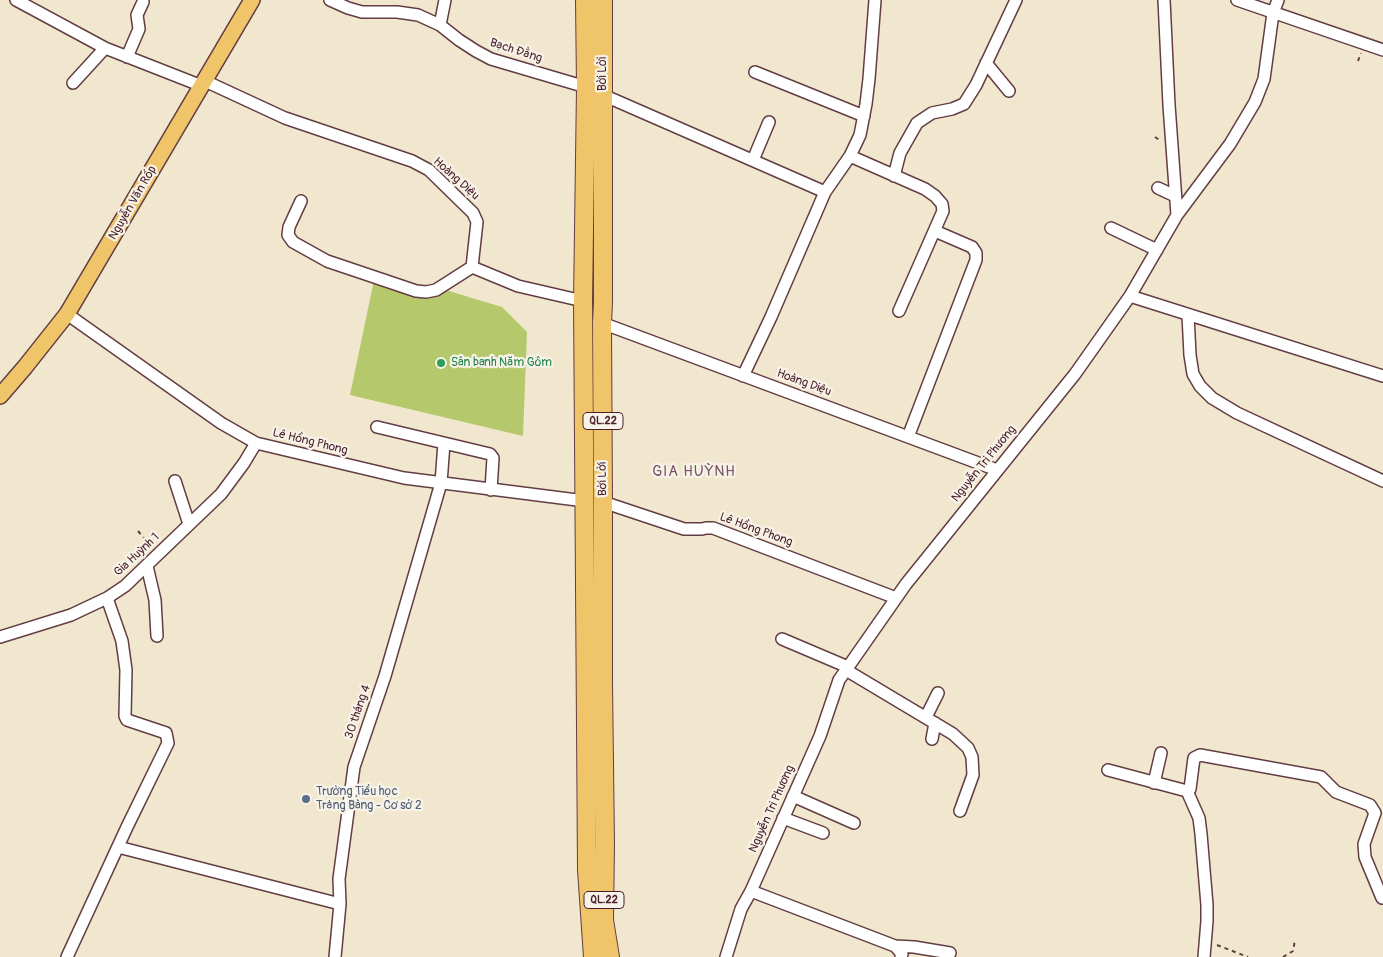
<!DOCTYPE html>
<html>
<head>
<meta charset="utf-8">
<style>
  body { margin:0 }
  canvas { display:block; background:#f1e7ce }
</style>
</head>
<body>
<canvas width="1383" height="957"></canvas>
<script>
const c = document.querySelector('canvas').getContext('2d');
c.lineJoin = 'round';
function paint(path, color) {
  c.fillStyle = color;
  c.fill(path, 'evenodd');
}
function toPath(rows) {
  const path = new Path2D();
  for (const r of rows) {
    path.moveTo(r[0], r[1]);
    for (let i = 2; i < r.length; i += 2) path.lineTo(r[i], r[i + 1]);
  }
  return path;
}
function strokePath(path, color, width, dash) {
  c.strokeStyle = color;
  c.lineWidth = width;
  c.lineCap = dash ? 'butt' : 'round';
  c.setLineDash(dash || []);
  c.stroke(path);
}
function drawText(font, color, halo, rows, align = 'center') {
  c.font = font + ' Pangolin,sans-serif';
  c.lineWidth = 4.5;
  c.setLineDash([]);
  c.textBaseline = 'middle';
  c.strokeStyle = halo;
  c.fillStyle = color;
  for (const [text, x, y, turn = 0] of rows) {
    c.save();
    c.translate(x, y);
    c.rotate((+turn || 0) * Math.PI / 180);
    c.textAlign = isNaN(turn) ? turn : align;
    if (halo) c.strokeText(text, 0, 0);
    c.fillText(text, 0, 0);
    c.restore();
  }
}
paint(toPath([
  [374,280,439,288,502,307,527,332,523,436,350,395]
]), '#b5c96c');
const minor = toPath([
  [16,0,105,48,202,86],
  [330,0,348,8,362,12,397,12,418,15,440,25,459,40,476,51,491,59,586,87],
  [1164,0,1169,105,1177,215],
  [1237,0,1383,50],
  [440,25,445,0],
  [127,57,139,29,137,15,143,2],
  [986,63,1009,91],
  [755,72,864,116],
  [205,81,285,118,412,161,429,170,473,213,477,222,472,267,518,286,583,301],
  [73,83,105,48],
  [603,95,825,192],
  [850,156,925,189,935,196,942,204,943,211,899,311],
  [753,160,769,122],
  [894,176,900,153,917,123,932,113,952,109,964,104,976,85,1016,0],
  [1158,188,1175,196],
  [301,201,289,227,288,235,293,242,327,261,416,291,426,292,436,290,472,267],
  [1111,228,1157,250],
  [1130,296,1383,376],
  [67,314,221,423,256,443,404,478,585,501],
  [1188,315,1190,355,1193,374,1200,386,1212,398,1237,413,1383,481],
  [602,323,997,470],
  [743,376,771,317,825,192,850,156,860,135,866,104,869,79,875,0],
  [377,427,490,454,493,458,491,490],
  [908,437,976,260,976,253,972,247,935,231],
  [175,481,189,524],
  [603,502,684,529,702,529,706,528,713,528,896,598],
  [147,566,155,600,157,636],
  [0,637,71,615,107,598,125,586,221,494,244,463,256,443],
  [782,639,848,667],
  [846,670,953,734,968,748,972,757,973,775,960,811],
  [926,717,938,693],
  [932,739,935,723],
  [1108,770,1187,791],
  [1154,783,1161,753],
  [1187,791,1190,789,1194,758,1200,755,1321,777,1336,792,1370,805,1375,813,1364,844,1365,857,1382,898],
  [1187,791,1199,818,1201,834,1207,905,1207,921,1204,957],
  [793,796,854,823],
  [783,818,823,833],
  [118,847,340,904],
  [751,891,895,946,902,954,901,957],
  [895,946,914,947,950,953],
  [67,957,127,827,168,743,166,733,127,720,125,716,126,670,122,641,107,598],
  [335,957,340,904,339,879,354,767,385,676,441,483,444,443],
  [726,957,741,909,751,891,820,736,839,680,906,584,1075,374,1130,296,1177,215,1230,144,1255,102,1264,79,1273,13,1278,0]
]);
const major = toPath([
  [0,396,25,367,67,314,252,0]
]);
const highway = toPath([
  [585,0,586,87,583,301,587,870,593,957],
  [603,0,603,302,602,323,603,502,603,683,605,843,604,920,610,957]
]);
strokePath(minor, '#633d43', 14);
strokePath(major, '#633d43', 18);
strokePath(highway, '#633d43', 20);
strokePath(toPath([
  [1358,61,1361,53],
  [1155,137,1161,141],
  [138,531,151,546],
  [1217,945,1248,957],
  [1283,957,1293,951,1295,940]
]), '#633d43', 2, [4, 4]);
strokePath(minor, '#fff', 11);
strokePath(major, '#f0c469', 15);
strokePath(highway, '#f0c469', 18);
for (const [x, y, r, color] of [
  [441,363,5,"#2e9e5b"],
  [306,799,5,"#5c6f8a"]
]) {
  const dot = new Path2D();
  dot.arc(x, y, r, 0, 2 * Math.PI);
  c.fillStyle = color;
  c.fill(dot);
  strokePath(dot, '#f7f3e8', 2);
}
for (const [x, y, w] of [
  [603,421,40],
  [604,900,40]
]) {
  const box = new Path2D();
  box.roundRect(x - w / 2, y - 8.5, w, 17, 4);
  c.fillStyle = '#f7f3e8';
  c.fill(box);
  strokePath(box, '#4a1f2b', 1);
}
drawText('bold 11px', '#4a1f2b', null, [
  ["QL.22",603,421],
  ["QL.22",604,900]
]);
drawText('12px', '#4a1f2b', '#f7f3e8', [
  ["Bạch Đằng",516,51,18],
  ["Bời Lời",603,74,-90],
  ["Hoàng Diệu",456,179,42],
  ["Nguyễn Văn Rốp",133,203,-60],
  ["Hoàng Diệu",804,383,20],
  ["Lê Hồng Phong",310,442,14],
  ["Nguyễn Tri Phương",984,464,-51],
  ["Bời Lời",603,479,-91],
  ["Lê Hồng Phong",756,530,20],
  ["Gia Huỳnh 1",137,555,-43],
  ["30 tháng 4",358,712,-71],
  ["Nguyễn Tri Phương",772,809,-66]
]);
drawText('12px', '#27864d', '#f7f3e8', [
  ["Sân banh Năm Gôm",451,363]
], 'left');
drawText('12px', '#4e5e75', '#f7f3e8', [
  ["Trường Tiểu học",316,792],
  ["Trảng Bàng - Cơ sở 2",316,806]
], 'left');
c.letterSpacing = '1px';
drawText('15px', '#7b5168', '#f7f3e8', [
  ["GIA HUỲNH",694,472]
]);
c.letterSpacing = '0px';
</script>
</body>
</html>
